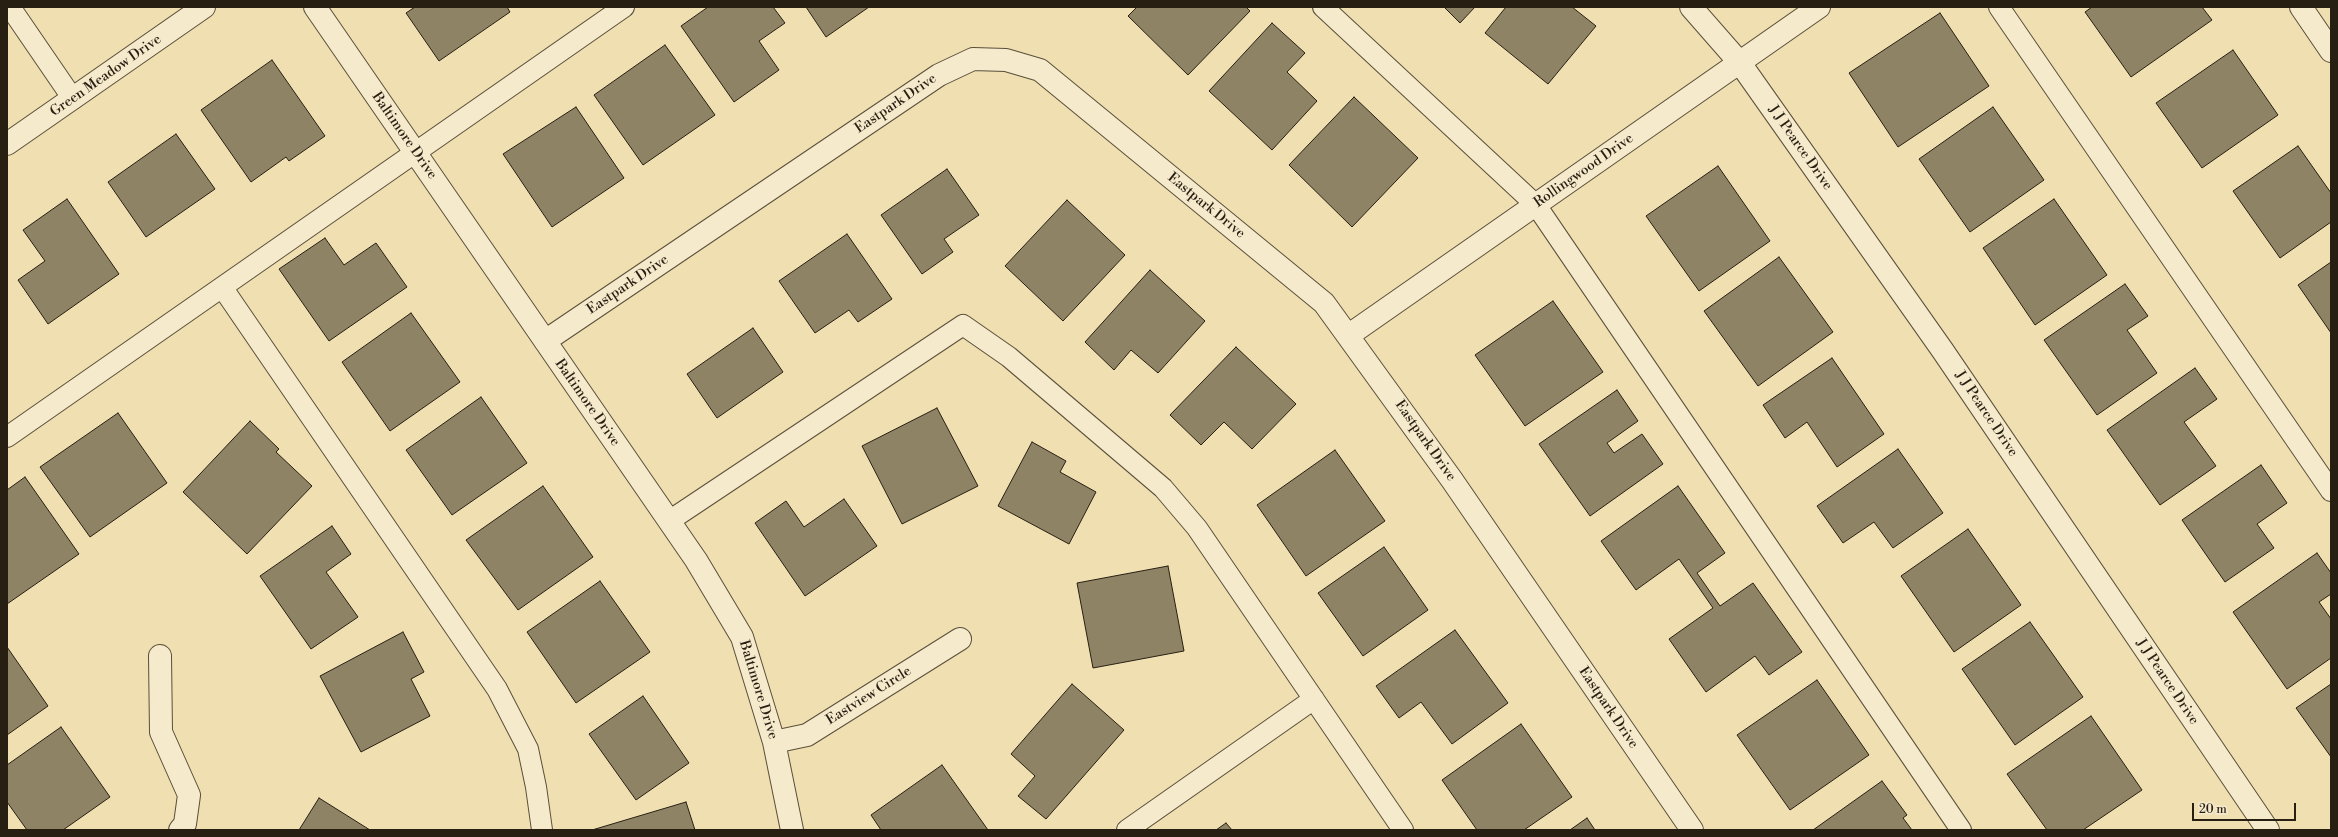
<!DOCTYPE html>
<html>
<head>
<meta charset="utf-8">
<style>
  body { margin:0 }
  #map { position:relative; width:2338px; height:837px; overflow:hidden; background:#efdfb1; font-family:"Libre Bodoni",serif }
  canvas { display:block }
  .frame { position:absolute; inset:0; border:8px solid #281f13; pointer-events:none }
  .scale { position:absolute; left:2192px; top:803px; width:104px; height:18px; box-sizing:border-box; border:2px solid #281f13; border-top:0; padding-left:5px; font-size:12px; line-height:14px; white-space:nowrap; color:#281f13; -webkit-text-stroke:3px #f5eacc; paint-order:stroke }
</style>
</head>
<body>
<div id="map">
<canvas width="2338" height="837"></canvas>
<div class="frame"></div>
<div class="scale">20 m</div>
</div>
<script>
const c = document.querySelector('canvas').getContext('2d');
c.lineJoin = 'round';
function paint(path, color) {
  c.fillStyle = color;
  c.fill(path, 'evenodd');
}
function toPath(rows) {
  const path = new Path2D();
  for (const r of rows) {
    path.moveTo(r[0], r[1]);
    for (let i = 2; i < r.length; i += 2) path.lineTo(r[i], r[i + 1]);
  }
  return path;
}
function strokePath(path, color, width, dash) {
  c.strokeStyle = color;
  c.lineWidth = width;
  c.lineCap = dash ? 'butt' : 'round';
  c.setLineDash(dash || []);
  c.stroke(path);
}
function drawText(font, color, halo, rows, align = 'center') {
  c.font = font + ' "Libre Bodoni",serif';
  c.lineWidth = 3.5;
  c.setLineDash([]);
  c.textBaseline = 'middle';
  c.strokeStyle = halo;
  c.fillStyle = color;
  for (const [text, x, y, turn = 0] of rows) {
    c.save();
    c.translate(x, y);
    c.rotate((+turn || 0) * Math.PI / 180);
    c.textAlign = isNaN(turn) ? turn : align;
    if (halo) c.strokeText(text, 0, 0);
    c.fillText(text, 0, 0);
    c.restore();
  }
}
const building = toPath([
  [415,7,507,7,510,12,439,61,406,13,415,7],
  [708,7,773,7,785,23,759,41,779,70,734,102,681,26,708,7],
  [806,7,869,7,826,37,806,7],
  [1137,7,1246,7,1250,11,1188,75,1128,16,1137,7],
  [1444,7,1475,7,1460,23,1444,7],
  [1506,7,1572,7,1596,26,1548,84,1485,33,1506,7],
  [2092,7,2202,7,2212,20,2131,77,2085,12,2092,7],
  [1940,13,1989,86,1898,147,1849,73,1940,13],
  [1272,23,1305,53,1287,72,1317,101,1272,150,1209,91,1272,23],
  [665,45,715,115,643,165,594,95,665,45],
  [2233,50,2278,115,2202,168,2156,103,2233,50],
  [272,60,325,136,289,161,286,157,251,182,201,110,272,60],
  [1354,97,1418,158,1352,227,1289,165,1354,97],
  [576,107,624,178,552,227,503,154,576,107],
  [1993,107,2044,180,1970,232,1919,159,1993,107],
  [176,134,215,189,146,237,108,182,176,134],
  [2298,146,2331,193,2331,222,2280,258,2233,191,2298,146],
  [1718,166,1770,241,1699,291,1646,216,1718,166],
  [947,169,979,215,944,239,953,252,922,274,881,215,947,169],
  [67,199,119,274,48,324,18,280,45,261,23,230,67,199],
  [2054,199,2107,275,2035,325,1983,248,2054,199],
  [1067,200,1125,255,1063,321,1005,266,1067,200],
  [847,234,892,299,858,322,849,310,815,333,779,281,847,234],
  [325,238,344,265,376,243,407,287,329,341,279,269,325,238],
  [1779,257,1833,332,1758,386,1704,311,1779,257],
  [2331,262,2331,333,2298,285,2331,262],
  [1150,270,1205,321,1158,373,1131,350,1114,370,1085,342,1150,270],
  [2125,284,2148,316,2127,330,2157,373,2097,415,2044,340,2125,284],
  [1553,301,1603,372,1525,426,1475,355,1553,301],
  [411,313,460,382,390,431,342,362,411,313],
  [753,328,783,372,717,418,687,374,753,328],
  [1236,347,1296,404,1252,449,1224,422,1201,445,1170,415,1236,347],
  [1832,358,1884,434,1837,467,1807,422,1785,438,1763,405,1832,358],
  [2195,368,2217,399,2184,422,2216,466,2160,505,2107,430,2195,368],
  [1617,390,1638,421,1607,443,1614,453,1642,434,1663,464,1590,516,1539,444,1617,390],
  [481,397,527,463,452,515,406,450,481,397],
  [937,408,978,486,902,524,862,446,937,408],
  [118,413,167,483,90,537,40,467,118,413],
  [250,421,279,449,276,452,312,486,247,554,183,492,250,421],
  [1032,442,1066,461,1060,472,1096,492,1069,544,998,506,1032,442],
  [1898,449,1943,513,1893,548,1874,522,1843,543,1817,506,1898,449],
  [1335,450,1385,521,1306,576,1257,505,1335,450],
  [2261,465,2287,503,2257,524,2274,548,2225,582,2182,520,2261,465],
  [25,477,79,554,7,604,7,490,25,477],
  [543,486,593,557,518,610,466,540,543,486],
  [1678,486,1725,553,1697,573,1720,606,1753,583,1802,652,1769,675,1755,656,1706,692,1669,639,1713,608,1679,559,1636,590,1601,541,1678,486],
  [844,499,877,546,805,596,755,523,786,501,804,527,844,499],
  [332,526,351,554,326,572,358,617,311,649,260,576,332,526],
  [1968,529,2021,605,1954,652,1901,576,1968,529],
  [1384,547,1428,610,1363,656,1318,593,1384,547],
  [2317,553,2331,573,2331,594,2319,602,2331,619,2331,658,2287,689,2233,612,2317,553],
  [1168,566,1184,651,1093,668,1077,583,1168,566],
  [600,581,650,652,576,703,527,632,600,581],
  [2030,622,2083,697,2015,745,1962,669,2030,622],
  [1455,630,1508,703,1452,744,1421,702,1399,718,1376,686,1455,630],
  [403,632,424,672,411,679,430,716,361,752,320,676,403,632],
  [7,647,48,706,7,735,7,647],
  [1817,680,1869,755,1790,810,1737,735,1817,680],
  [1072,684,1124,730,1046,819,1018,796,1035,776,1011,754,1072,684],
  [2331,684,2331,757,2296,708,2331,684],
  [643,696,689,763,636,800,589,734,643,696],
  [2091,716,2142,790,2083,830,2047,830,2007,774,2091,716],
  [1521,724,1572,797,1524,830,1477,830,1442,780,1521,724],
  [61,727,110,797,63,830,27,830,7,802,7,765,61,727],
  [942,765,988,830,881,830,871,815,942,765],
  [1882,781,1907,815,1903,818,1912,830,1813,830,1882,781],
  [319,798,370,830,299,830,319,798],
  [686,802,695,830,592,830,686,802],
  [1587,818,1595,830,1570,830,1587,818],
  [1226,823,1232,830,1216,830,1226,823]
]);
paint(building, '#8f8365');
strokePath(building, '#281f13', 1);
const lane = toPath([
  [10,7,73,99],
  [1323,7,1536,205,1961,830],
  [1999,7,2331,491],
  [222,287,497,689,528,749,536,787,542,830],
  [7,437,624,7],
  [669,521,963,325,1009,357,1163,488,1197,528,1403,830],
  [1127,830,1314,699]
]);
const street = toPath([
  [315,7,696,560,742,637,774,742,792,830],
  [1691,7,1740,63,1943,351,2268,830],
  [2301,7,2331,51],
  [7,144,204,7],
  [1349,335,1819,7],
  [545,341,939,75,973,59,1006,60,1040,70,1324,303,1452,480,1692,830],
  [160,656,161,732,189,795,185,824,180,830],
  [774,742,807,735,960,639]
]);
strokePath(lane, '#5a4f3a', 22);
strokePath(street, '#5a4f3a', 24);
strokePath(lane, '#f5eacc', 20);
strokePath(street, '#f5eacc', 22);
drawText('14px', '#281f13', '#f5eacc', [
  ["Green Meadow Drive",106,76,-35],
  ["Eastpark Drive",896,104,-34],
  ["Baltimore Drive",404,136,55],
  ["J J Pearce Drive",1800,148,55],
  ["Rollingwood Drive",1584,171,-35],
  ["Eastpark Drive",1206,206,39],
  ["Eastpark Drive",628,285,-34],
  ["Baltimore Drive",587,403,55],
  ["J J Pearce Drive",1986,414,56],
  ["Eastpark Drive",1425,441,55],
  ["J J Pearce Drive",2167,682,56],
  ["Baltimore Drive",758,690,73],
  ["Eastview Circle",869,696,-32],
  ["Eastpark Drive",1608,708,56]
]);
</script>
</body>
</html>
